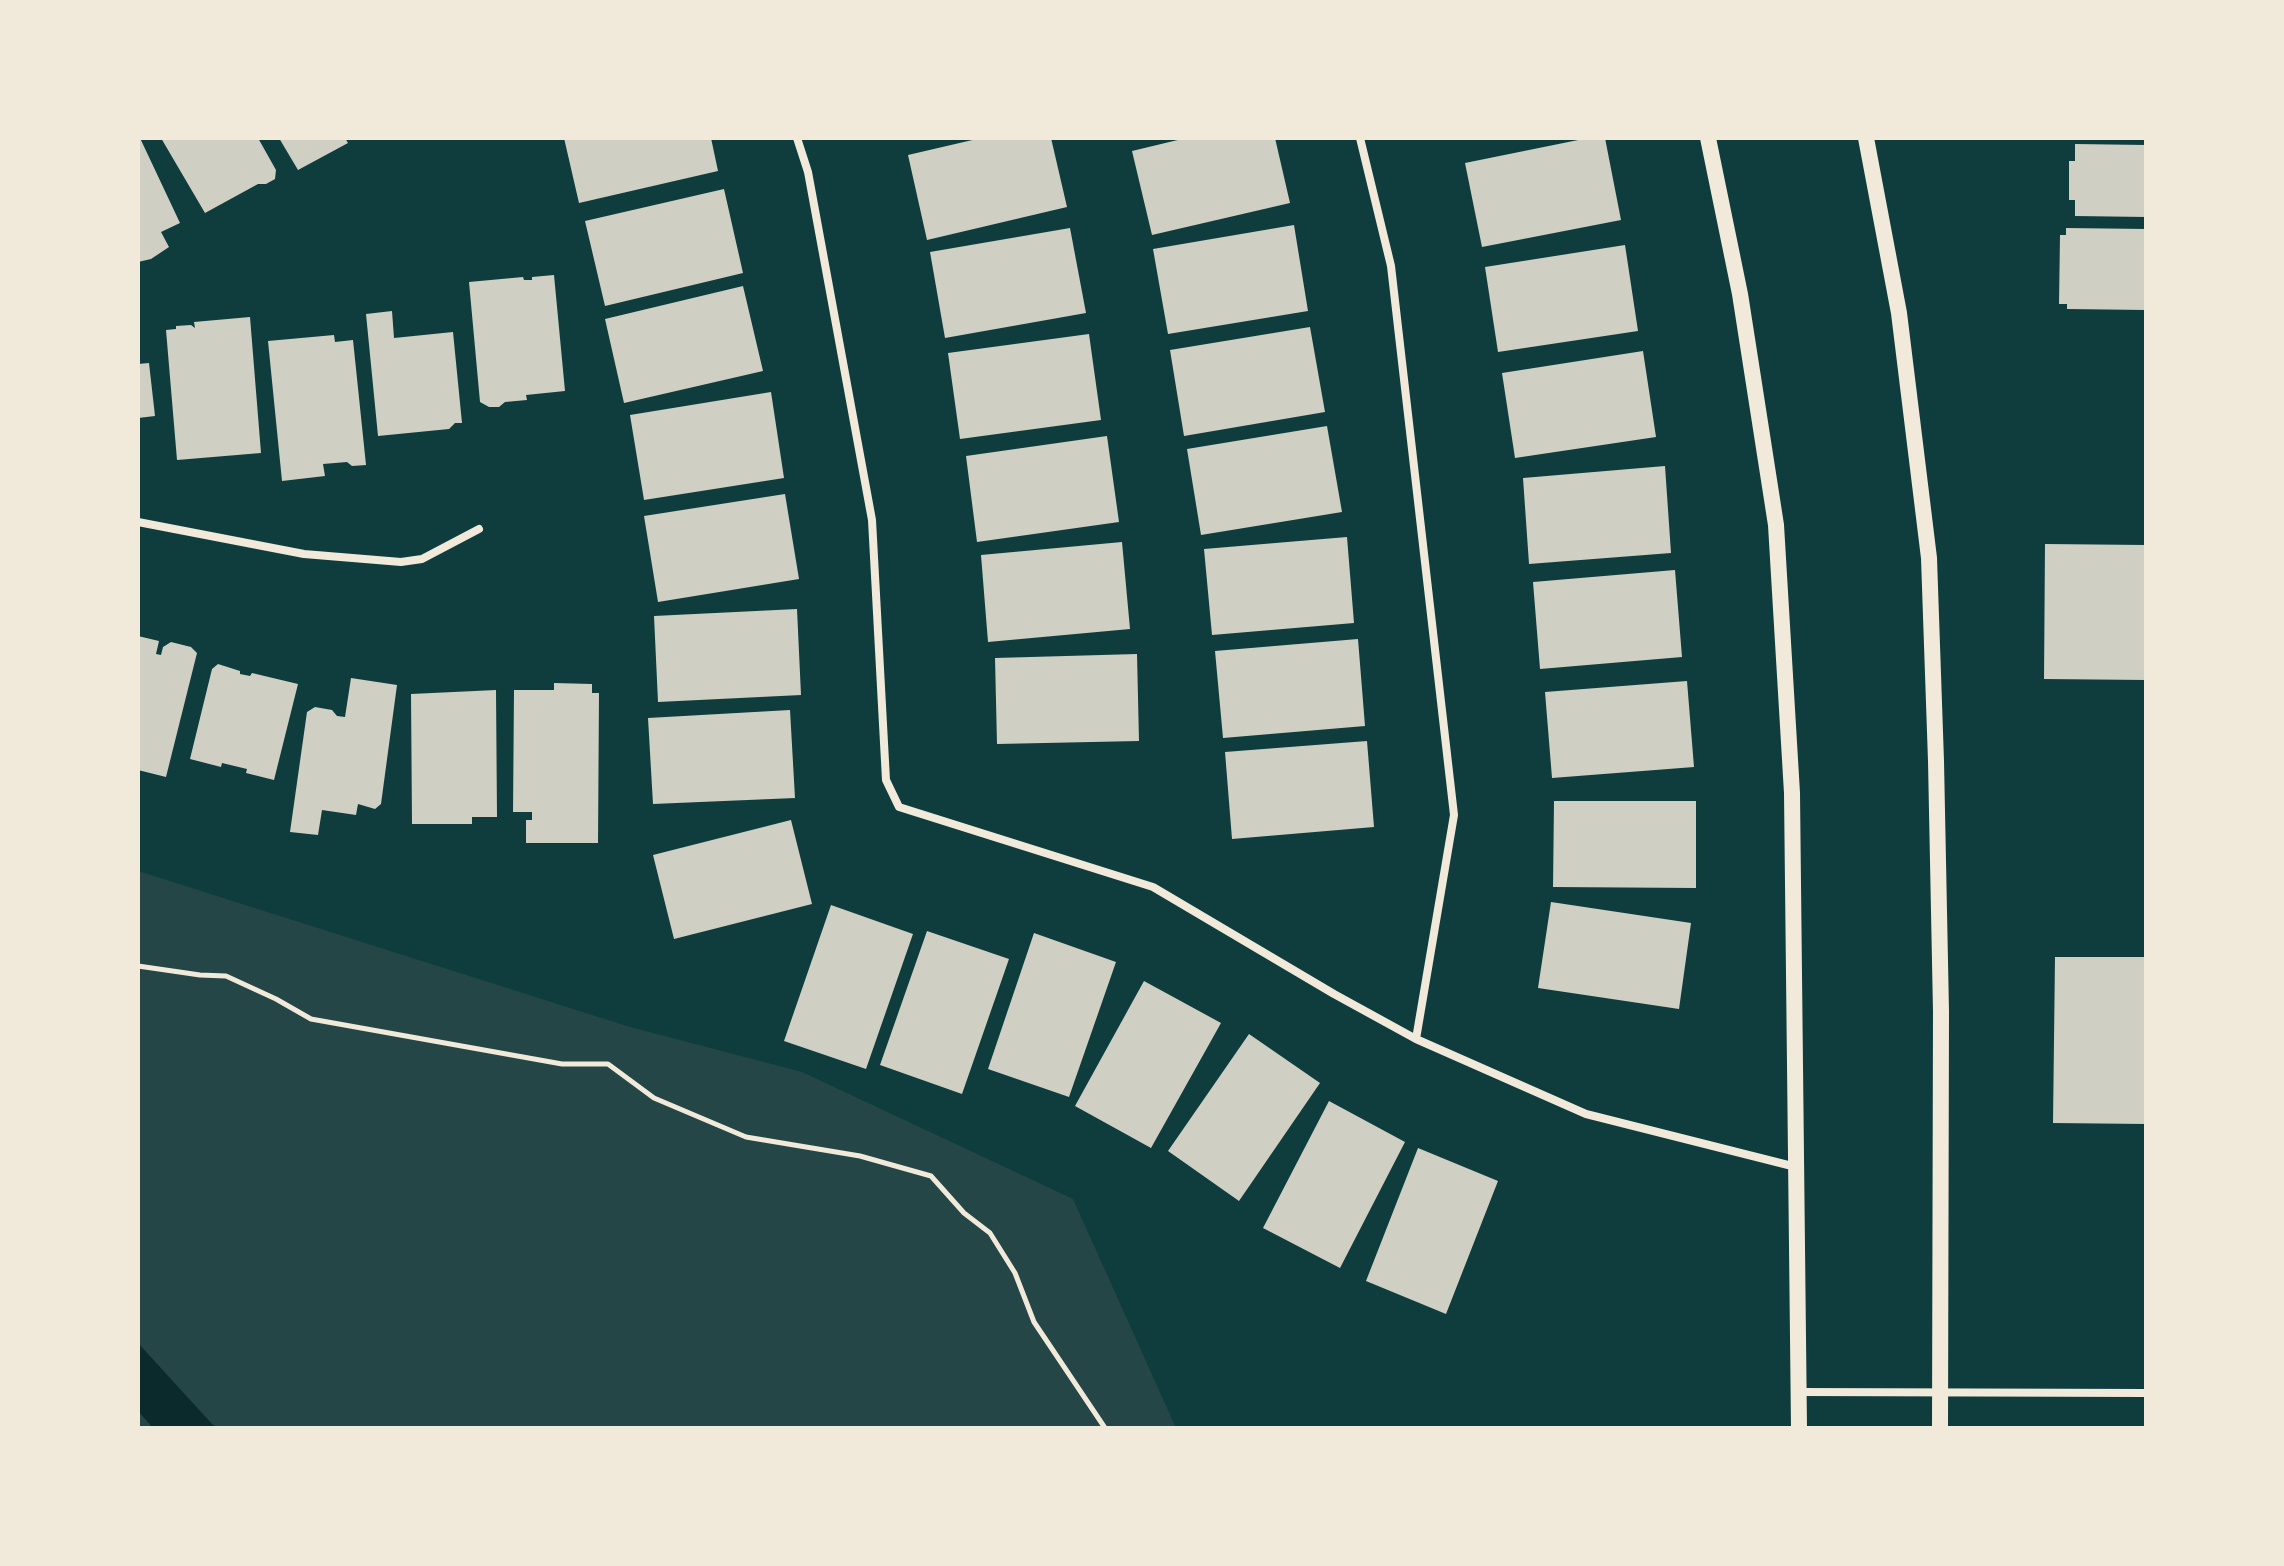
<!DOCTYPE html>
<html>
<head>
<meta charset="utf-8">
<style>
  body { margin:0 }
  #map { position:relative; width:2284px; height:1566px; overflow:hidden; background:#0f3d3e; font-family:Manrope,sans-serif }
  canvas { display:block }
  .frame { position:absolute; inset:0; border:140px solid #f1e9da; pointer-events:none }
</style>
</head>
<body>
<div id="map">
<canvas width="2284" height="1566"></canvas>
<div class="frame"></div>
</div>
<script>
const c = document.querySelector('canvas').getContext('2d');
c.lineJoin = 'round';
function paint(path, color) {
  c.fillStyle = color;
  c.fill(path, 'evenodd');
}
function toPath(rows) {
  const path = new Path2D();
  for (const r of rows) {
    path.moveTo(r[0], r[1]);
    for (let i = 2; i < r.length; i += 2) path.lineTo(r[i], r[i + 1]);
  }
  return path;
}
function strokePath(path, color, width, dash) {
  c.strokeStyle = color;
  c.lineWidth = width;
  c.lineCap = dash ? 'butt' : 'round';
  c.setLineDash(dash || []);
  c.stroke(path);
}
paint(toPath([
  [138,871,630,1027,802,1072,1073,1199,1176,1428,138,1428]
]), '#244646');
paint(toPath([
  [138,1343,213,1425,220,1428,153,1428,138,1411]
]), '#0a2a2b');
paint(toPath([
  [138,138,140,138,180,223,161,232,169,247,151,259,138,262],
  [161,138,258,138,276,170,275,179,266,184,258,184,205,213],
  [279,138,345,138,348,143,298,170],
  [564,138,711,138,718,171,579,203],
  [981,138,1051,138,1067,207,927,240,908,155],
  [1186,138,1275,138,1290,203,1152,235,1132,151],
  [1588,138,1605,138,1621,220,1482,247,1465,163],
  [2075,144,2146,145,2146,217,2075,216,2075,200,2069,200,2069,161,2075,161],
  [724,189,743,273,605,306,585,221],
  [1294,225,1308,311,1168,334,1153,249],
  [1070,228,1086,313,945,338,930,252],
  [2066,228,2146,229,2146,310,2067,309,2067,304,2059,304,2060,235,2066,235],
  [1625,245,1638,331,1498,352,1485,267],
  [554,275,565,391,526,395,527,400,505,402,499,407,489,407,480,402,469,282,523,277,524,280,532,280,532,277],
  [743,286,763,371,624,403,605,319],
  [392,311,394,338,453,332,462,423,455,423,449,429,378,436,366,314],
  [250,317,261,453,177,460,166,330,176,329,176,326,191,325,195,328,194,322],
  [1310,327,1325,412,1184,436,1170,350],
  [1089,334,1101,420,960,439,948,353],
  [334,335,335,342,353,340,366,465,352,466,347,462,323,464,325,476,282,481,268,341],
  [1643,351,1656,437,1515,458,1502,373],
  [149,363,155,416,138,418,138,364],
  [771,392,784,478,644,500,630,415],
  [1327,426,1342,512,1201,535,1187,449],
  [1107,436,1119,522,977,542,966,456],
  [1665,466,1671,553,1529,564,1523,478],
  [785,494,799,579,658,602,644,516],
  [1347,537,1354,623,1212,635,1204,549],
  [1122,542,1130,629,988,642,981,555],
  [2045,544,2146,545,2146,680,2044,679],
  [1675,570,1682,657,1540,669,1533,582],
  [797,609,801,695,658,702,654,616],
  [138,636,159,641,156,654,161,655,163,647,171,642,191,647,197,653,166,777,138,770],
  [1358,639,1365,726,1223,738,1215,651],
  [1137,654,1139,741,997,744,995,658],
  [218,664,240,671,240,674,250,676,252,673,298,684,274,780,246,773,247,769,222,763,221,767,190,759,212,669],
  [351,678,397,685,381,804,375,809,358,804,356,815,322,810,318,835,290,832,307,712,315,707,332,710,337,716,345,717],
  [1687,681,1694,767,1552,778,1545,692],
  [554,683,592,684,592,693,599,693,598,843,526,843,526,820,532,820,532,812,513,812,514,690,554,690],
  [496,690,497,817,472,817,472,824,412,824,411,694],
  [790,710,795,798,653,804,648,718],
  [1367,741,1374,827,1232,839,1225,752],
  [1554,801,1696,801,1696,888,1553,887],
  [791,820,812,904,674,939,653,855],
  [1551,902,1691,923,1679,1009,1538,988],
  [831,905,913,934,866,1069,784,1041],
  [927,931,1009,959,962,1094,880,1065],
  [1034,933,1116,962,1069,1097,988,1069],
  [2055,957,2146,957,2146,1124,2053,1123],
  [1144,981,1221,1023,1151,1148,1075,1106],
  [1249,1034,1320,1083,1239,1201,1168,1151],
  [1329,1101,1405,1142,1340,1268,1263,1228],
  [1418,1148,1498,1181,1446,1314,1366,1281]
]), '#cfcfc3');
strokePath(toPath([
  [138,966,200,975,226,976,276,999,311,1019,562,1064,608,1064,654,1098,746,1137,860,1156,931,1176,964,1213,990,1233,1015,1273,1034,1322,1105,1428]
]), '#f1e9da', 5);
strokePath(toPath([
  [797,138,808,172,872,520,886,780,899,807,1153,887,1334,994,1416,1039,1586,1114,1796,1167],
  [1360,138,1391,266,1454,815,1416,1039],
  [138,522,304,554,401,562,422,559,479,529],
  [1799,1392,2146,1393]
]), '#f1e9da', 8);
strokePath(toPath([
  [1708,138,1740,294,1776,525,1792,793,1799,1428],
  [1866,138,1899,313,1929,558,1936,761,1941,1011,1940,1428]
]), '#f1e9da', 16);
</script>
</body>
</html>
